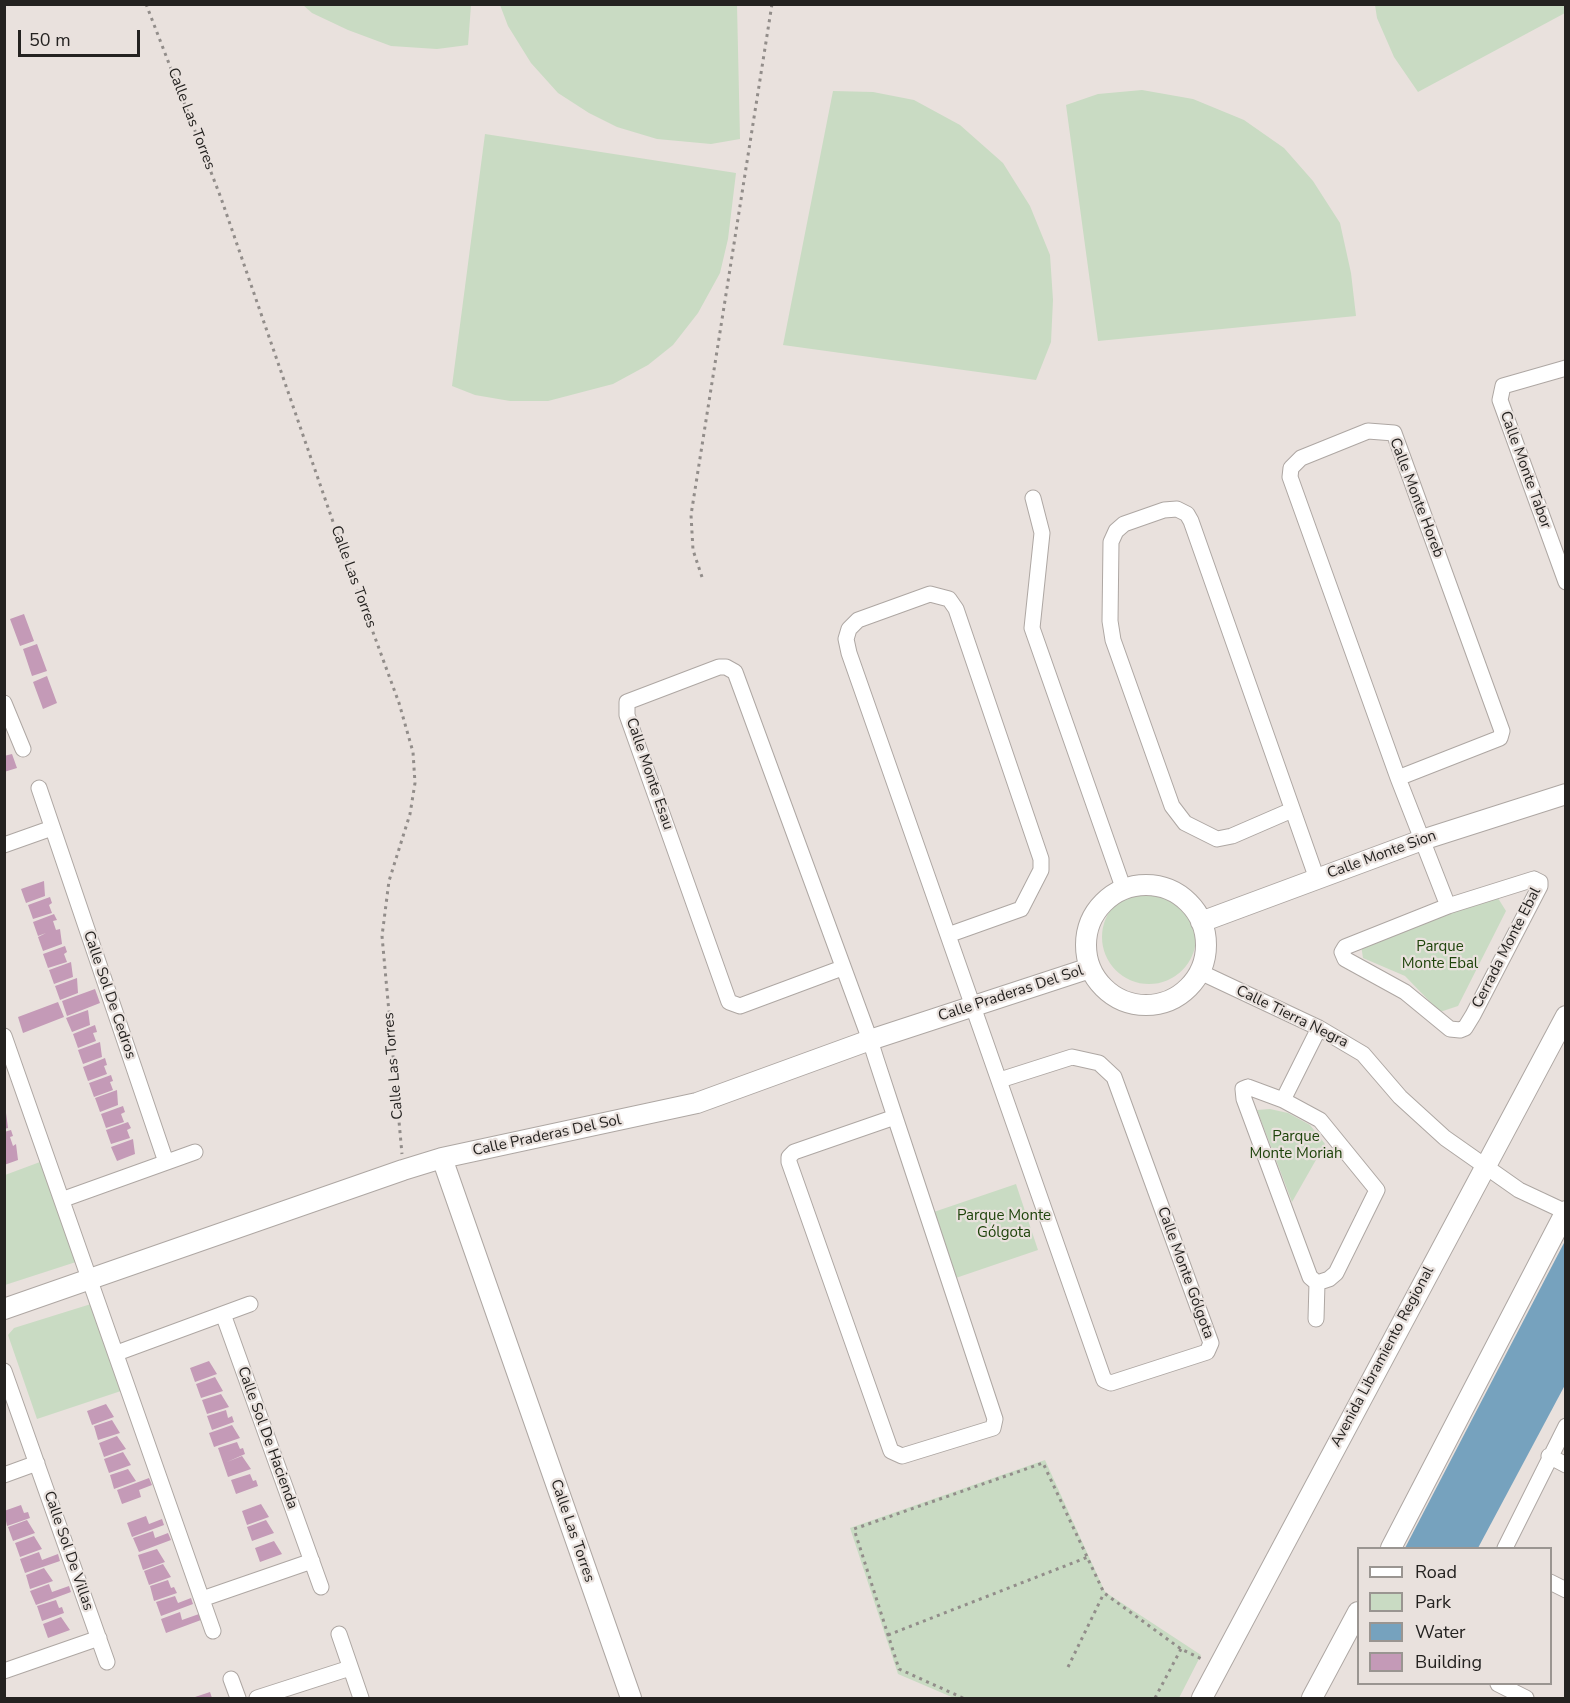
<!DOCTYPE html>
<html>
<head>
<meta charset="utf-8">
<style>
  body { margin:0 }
  #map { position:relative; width:1570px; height:1703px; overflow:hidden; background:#e9e1dd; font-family:"Nunito Sans",sans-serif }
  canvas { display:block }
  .frame { position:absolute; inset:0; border:6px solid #242220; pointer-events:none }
  .legend { position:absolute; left:1357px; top:1547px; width:195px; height:138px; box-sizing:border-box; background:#e9e1dd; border:2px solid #9a9591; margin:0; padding:8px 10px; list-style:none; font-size:18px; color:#242220 }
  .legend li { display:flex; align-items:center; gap:12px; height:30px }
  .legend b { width:30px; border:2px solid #9a9591 }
  .scale { position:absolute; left:18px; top:30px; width:122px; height:27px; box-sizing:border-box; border:3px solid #242220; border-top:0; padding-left:8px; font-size:18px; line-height:21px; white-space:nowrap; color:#242220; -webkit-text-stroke:4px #e9e1dd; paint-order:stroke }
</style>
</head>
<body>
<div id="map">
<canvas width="1570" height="1703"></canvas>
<div class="frame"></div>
<ul class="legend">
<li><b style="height:8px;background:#fff"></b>Road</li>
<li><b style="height:16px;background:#c9dbc3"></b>Park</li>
<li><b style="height:16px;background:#76a2be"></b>Water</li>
<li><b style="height:16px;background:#c49ab7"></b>Building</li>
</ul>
<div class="scale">50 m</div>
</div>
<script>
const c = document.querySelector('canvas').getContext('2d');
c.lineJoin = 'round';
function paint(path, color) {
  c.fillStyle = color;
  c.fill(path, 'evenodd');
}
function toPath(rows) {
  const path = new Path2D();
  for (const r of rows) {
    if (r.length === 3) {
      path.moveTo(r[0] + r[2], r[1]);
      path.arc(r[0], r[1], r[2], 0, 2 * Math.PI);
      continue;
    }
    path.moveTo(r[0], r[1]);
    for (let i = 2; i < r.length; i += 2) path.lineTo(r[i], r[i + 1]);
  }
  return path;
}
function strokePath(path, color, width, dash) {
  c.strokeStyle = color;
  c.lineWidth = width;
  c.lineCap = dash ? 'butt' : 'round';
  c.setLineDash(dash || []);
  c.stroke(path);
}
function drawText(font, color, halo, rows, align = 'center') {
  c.font = font + ' "Nunito Sans",sans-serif';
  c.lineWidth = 4.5;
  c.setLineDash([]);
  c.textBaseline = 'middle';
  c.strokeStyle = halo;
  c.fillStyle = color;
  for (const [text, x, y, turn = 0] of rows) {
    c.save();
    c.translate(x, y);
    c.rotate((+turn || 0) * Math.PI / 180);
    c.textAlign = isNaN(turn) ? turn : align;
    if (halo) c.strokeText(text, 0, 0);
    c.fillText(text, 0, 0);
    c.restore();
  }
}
paint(toPath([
  [1565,4,1565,13,1418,92,1394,57,1377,18,1375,5],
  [303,5,471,5,468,45,437,49,391,46,348,30,312,13],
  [500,5,737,5,740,139,711,144,657,139,617,127,589,113,558,93,531,63,508,26],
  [1142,90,1193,99,1244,120,1284,148,1313,181,1340,223,1351,273,1356,316,1098,341,1066,105,1098,94],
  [833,91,873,92,914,100,960,125,1003,163,1030,206,1050,255,1053,300,1051,342,1036,380,783,345],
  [485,134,736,173,728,239,720,273,698,313,673,345,648,365,613,384,548,401,510,401,475,395,452,386],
  [1149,937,47],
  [1496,895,1506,911,1458,1006,1440,1012,1405,976,1363,958,1361,945],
  [1270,1109,1288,1113,1310,1125,1325,1144,1292,1202,1257,1110],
  [40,1162,79,1261,5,1285,5,1175],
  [1016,1184,1038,1250,944,1282,922,1216],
  [91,1304,121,1391,37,1419,8,1335,14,1328],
  [1045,1460,1105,1592,1201,1655,1179,1698,954,1698,898,1674,850,1528]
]), '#c9dbc3');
paint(toPath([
  [1565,1241,1565,1385,1478,1548,1405,1548]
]), '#76a2be');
paint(toPath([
  [24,614,34,641,20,646,10,619],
  [37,644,47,671,32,676,23,649],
  [47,676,57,703,43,709,33,682],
  [12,754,17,768,4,772,4,756],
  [44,881,45,896,26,903,21,889],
  [50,897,52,903,49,905,52,913,33,919,28,905],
  [54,914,57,920,53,921,56,930,60,929,62,944,43,951,38,937,46,933,38,936,33,922],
  [65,946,67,952,64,954,67,962,48,968,43,954],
  [71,962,73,977,54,984,49,970],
  [77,978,78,993,60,1000,55,986],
  [95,989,100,1003,67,1016,62,1001],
  [58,1002,64,1017,23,1033,18,1017],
  [88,1010,90,1025,72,1032,66,1018],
  [95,1025,97,1032,93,1033,96,1041,78,1048,73,1034],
  [100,1042,102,1057,83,1064,78,1050],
  [105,1058,107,1065,104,1066,107,1074,88,1081,83,1067],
  [111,1075,113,1081,110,1082,113,1090,94,1097,89,1083],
  [117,1090,118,1105,100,1112,95,1098],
  [123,1106,125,1112,121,1114,124,1122,106,1128,101,1114],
  [6,1113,8,1128,4,1129,4,1114],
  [128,1122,131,1128,127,1130,130,1138,111,1144,106,1130],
  [11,1130,13,1136,10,1137,13,1146,16,1144,18,1160,4,1165,4,1132],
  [133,1139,135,1154,117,1161,111,1147],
  [209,1361,217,1374,195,1382,190,1368],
  [215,1377,223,1391,201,1398,196,1384],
  [221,1394,229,1407,207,1414,202,1400],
  [106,1404,114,1417,92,1425,87,1411],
  [226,1410,228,1418,232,1416,234,1422,212,1430,207,1416],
  [112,1420,120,1433,98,1440,94,1426],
  [232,1425,240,1438,214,1447,209,1433],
  [117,1436,126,1449,104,1457,99,1443],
  [237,1442,240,1449,243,1448,245,1454,227,1462,242,1456,251,1469,228,1477,218,1448],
  [123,1452,131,1465,109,1473,104,1459],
  [128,1469,136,1481,114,1489,110,1475],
  [250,1474,253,1481,256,1480,258,1486,236,1494,231,1480],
  [149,1478,152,1485,139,1490,141,1497,122,1504,117,1490],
  [261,1504,269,1517,247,1525,242,1511],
  [21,1505,24,1513,28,1512,30,1518,7,1526,4,1511],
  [146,1516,149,1524,162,1519,164,1525,132,1537,127,1523],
  [27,1520,35,1533,13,1541,8,1527],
  [266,1520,274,1533,252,1541,247,1527],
  [153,1531,155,1538,168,1533,171,1540,139,1552,133,1538],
  [34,1536,42,1549,20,1557,15,1543],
  [274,1541,282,1554,260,1562,255,1548],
  [157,1549,165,1562,143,1570,138,1555],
  [39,1552,42,1560,58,1554,60,1561,25,1573,20,1559],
  [163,1564,171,1577,149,1585,144,1571],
  [44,1568,53,1581,30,1589,26,1575],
  [168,1580,171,1588,174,1587,177,1593,154,1601,150,1586],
  [49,1584,52,1592,69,1586,71,1592,36,1605,30,1591],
  [175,1596,178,1603,191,1598,193,1604,161,1616,156,1602],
  [56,1600,59,1608,62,1607,64,1613,42,1621,37,1606],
  [180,1612,182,1620,199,1614,201,1620,166,1633,161,1619],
  [61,1617,70,1630,48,1638,43,1624],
  [210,1692,212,1698,192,1698]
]), '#c49ab7');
const street = toPath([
  [1566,368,1503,386,1500,400,1566,582],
  [1033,498,1042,533,1032,628,1124,890],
  [4,703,23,749],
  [1398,778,1500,738,1502,731,1394,433,1368,431,1301,458,1291,468,1290,477,1398,778,1448,906],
  [39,788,166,1162],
  [1292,810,1232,836,1217,839,1185,823,1172,806,1113,640,1110,621,1111,542,1116,531,1124,524,1164,510,1177,509,1187,514,1191,521,1317,879],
  [4,845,52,828],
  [1534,879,1540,882,1540,886,1473,1015,1465,1028,1460,1030,1450,1029,1405,992,1345,959,1342,952,1345,947,1448,906,1534,879],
  [948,935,1021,909,1041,870,1041,859,956,609,949,599,930,594,858,620,849,629,846,639,849,653,1104,1380,1111,1383,1207,1352,1211,1343,1114,1077,1099,1063,1072,1057,1000,1080],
  [842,968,740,1006,729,1002,627,715,627,702,719,667,726,667,735,672,870,1040,876,1059,895,1117,995,1419,993,1428,902,1456,891,1451,789,1162,789,1157,794,1152,895,1117],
  [1200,972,1319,1028,1363,1054,1400,1097,1445,1138,1519,1190,1566,1212],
  [4,1036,213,1631],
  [1248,1087,1283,1100,1320,1120,1377,1190,1336,1273,1329,1279,1317,1283,1310,1277,1244,1099,1243,1089,1248,1087],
  [1283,1100,1319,1028],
  [64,1199,195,1152],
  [223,1314,321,1587],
  [1316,1319,1317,1283],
  [117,1353,250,1304],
  [4,1371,107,1662],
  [1549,1456,1566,1465],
  [4,1475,37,1463],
  [1505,1548,1566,1426],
  [1550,1582,1566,1590],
  [202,1599,312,1561],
  [339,1634,361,1698],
  [4,1671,99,1638],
  [231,1679,238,1698],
  [1498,1684,1526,1698],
  [257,1698,350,1668]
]);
const secondary = toPath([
  [1146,945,60],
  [1201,922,1422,840,1566,794],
  [442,1158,631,1698],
  [4,1309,403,1170,442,1158,697,1103,870,1040,1090,968],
  [1391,1548,1566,1211],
  [1202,1698,1566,1016],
  [1312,1698,1358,1612]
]);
strokePath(street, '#aea7a3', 17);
strokePath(secondary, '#aea7a3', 22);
strokePath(toPath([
  [146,4,221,198,341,545,399,703,413,752,415,783,410,814,389,881,382,936,402,1154],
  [702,577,693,550,691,515,772,4],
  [888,1635,1088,1557],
  [1068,1667,1104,1593],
  [963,1698,899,1669,854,1529,1043,1463,1104,1593,1181,1649,1204,1660],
  [1155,1698,1181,1649]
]), '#928d8a', 3, [3, 4.5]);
strokePath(street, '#fff', 15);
strokePath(secondary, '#fff', 20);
drawText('15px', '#242220', '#e9e1dd', [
  ["Calle Las Torres",191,119,69],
  ["Calle Monte Tabor",1525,470,70],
  ["Calle Monte Horeb",1416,498,69],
  ["Calle Las Torres",353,577,70],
  ["Calle Monte Esau",649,774,71],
  ["Calle Monte Sion",1382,855,-20],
  ["Cerrada Monte Ebal",1507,948,-63],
  ["Calle Praderas Del Sol",1011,994,-18],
  ["Calle Sol De Cedros",109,995,71],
  ["Calle Tierra Negra",1292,1017,26],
  ["Calle Las Torres",394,1066,-95],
  ["Calle Praderas Del Sol",547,1136,-12],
  ["Calle Monte Gólgota",1185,1273,70],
  ["Avenida Libramiento Regional",1383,1357,-62],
  ["Calle Sol De Hacienda",267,1438,70],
  ["Calle Las Torres",572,1531,71],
  ["Calle Sol De Villas",68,1551,71]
]);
drawText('15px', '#1e430a', '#e9e1dd', [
  ["Parque",1440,947],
  ["Monte Ebal",1440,964],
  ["Parque",1296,1137],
  ["Monte Moriah",1296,1154],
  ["Parque Monte",1004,1216],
  ["Gólgota",1004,1233]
]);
</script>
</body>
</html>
